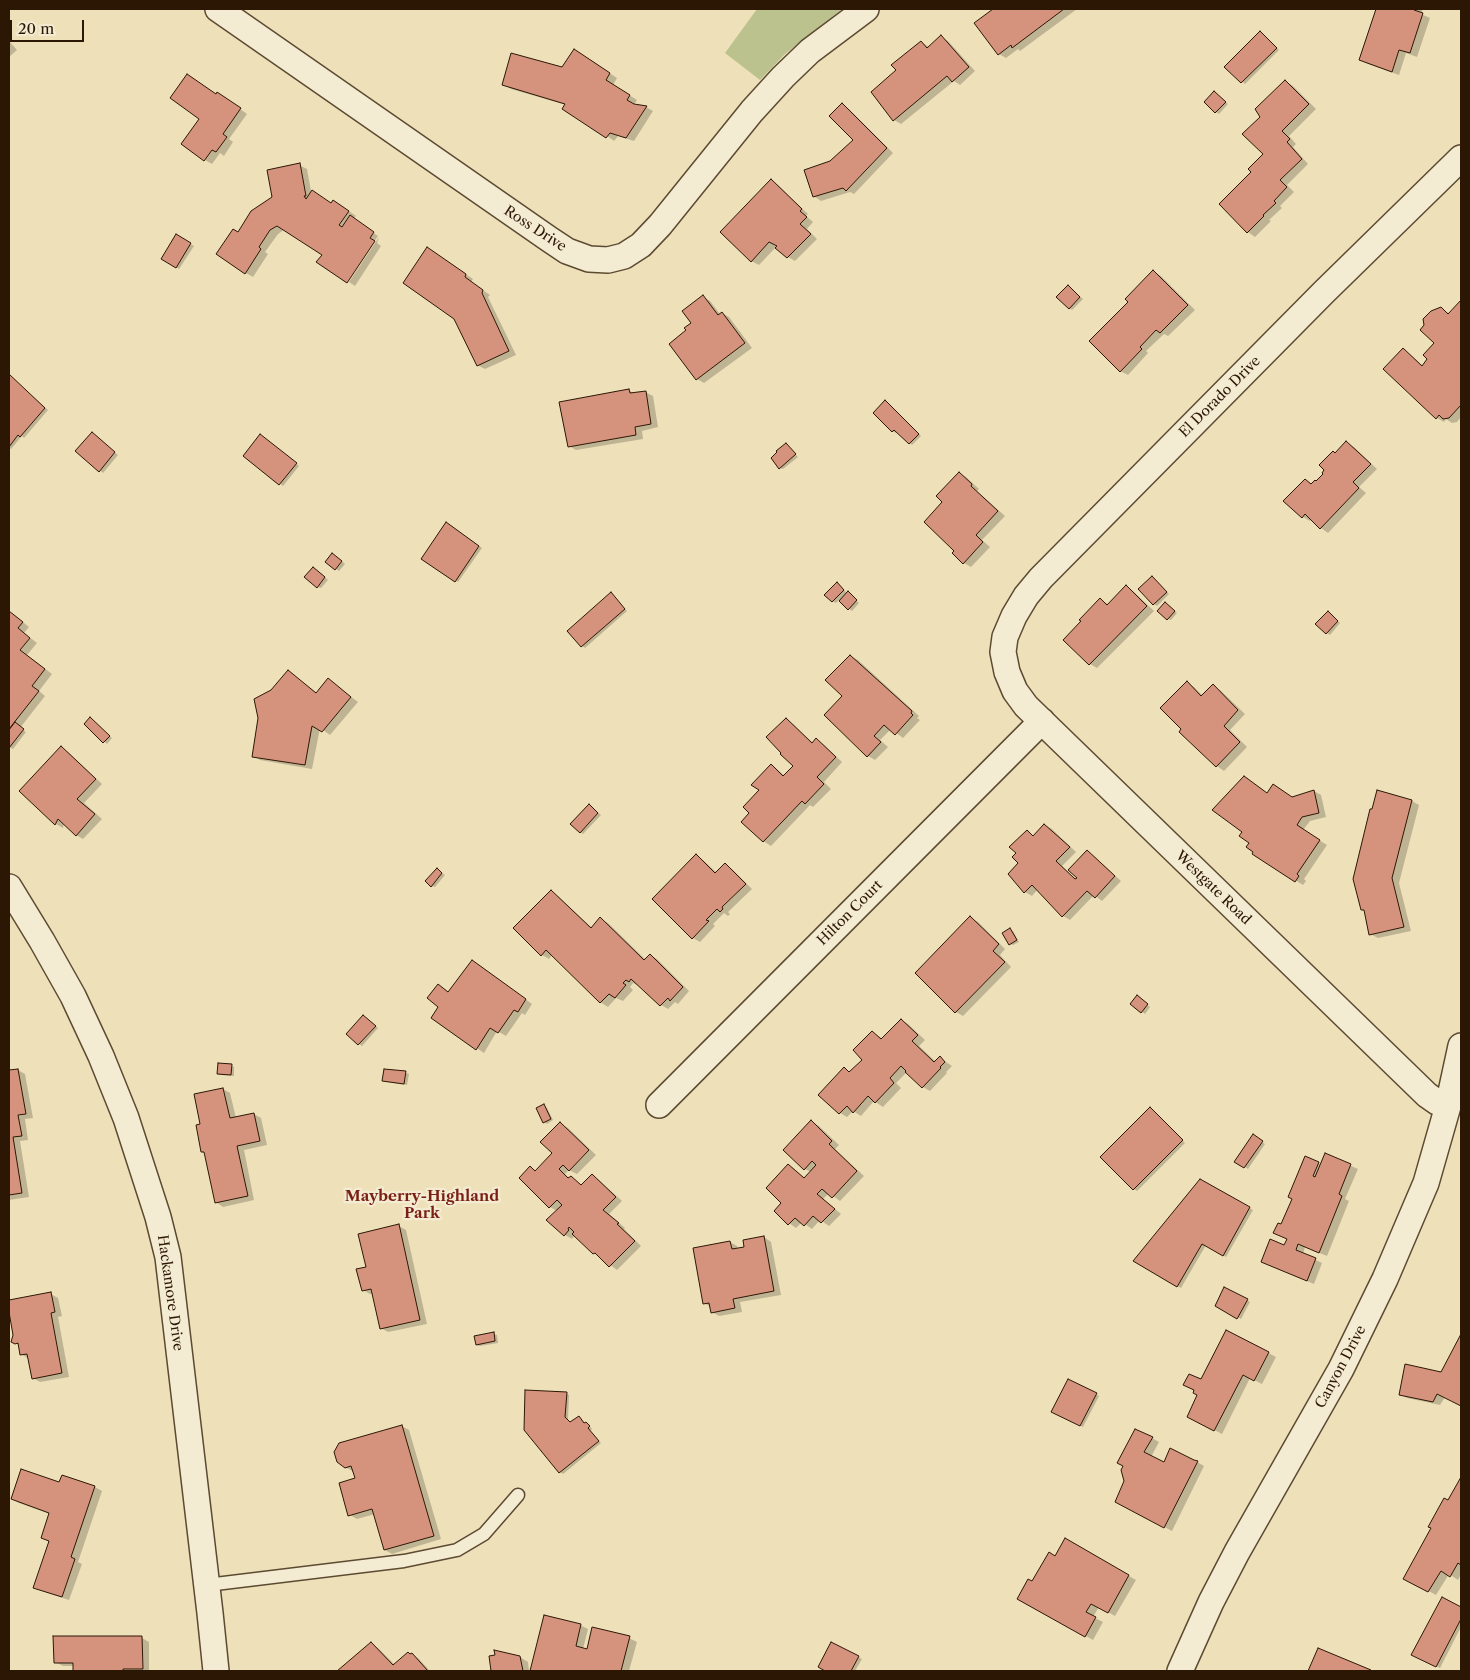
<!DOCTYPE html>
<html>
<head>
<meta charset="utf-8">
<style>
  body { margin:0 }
  #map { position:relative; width:1470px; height:1680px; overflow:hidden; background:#eee1b9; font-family:"Libre Caslon Text",serif }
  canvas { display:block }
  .frame { position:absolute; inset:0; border:10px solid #2c1705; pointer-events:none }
  .scale { position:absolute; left:10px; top:20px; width:74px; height:22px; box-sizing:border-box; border:2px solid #2c1705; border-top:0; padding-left:6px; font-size:15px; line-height:18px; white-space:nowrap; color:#2c1705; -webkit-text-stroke:4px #f4ecd2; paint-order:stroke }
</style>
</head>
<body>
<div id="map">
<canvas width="1470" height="1680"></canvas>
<div class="frame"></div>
<div class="scale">20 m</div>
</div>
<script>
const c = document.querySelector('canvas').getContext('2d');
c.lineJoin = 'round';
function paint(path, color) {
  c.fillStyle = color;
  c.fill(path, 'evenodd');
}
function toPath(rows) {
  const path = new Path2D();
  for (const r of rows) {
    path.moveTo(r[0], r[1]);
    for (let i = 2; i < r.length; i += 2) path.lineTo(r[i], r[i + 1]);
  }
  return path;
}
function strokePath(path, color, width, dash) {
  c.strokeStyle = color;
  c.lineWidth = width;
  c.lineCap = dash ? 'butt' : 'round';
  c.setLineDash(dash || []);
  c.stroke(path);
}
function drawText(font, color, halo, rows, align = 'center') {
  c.font = font + ' "Libre Caslon Text",serif';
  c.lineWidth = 4.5;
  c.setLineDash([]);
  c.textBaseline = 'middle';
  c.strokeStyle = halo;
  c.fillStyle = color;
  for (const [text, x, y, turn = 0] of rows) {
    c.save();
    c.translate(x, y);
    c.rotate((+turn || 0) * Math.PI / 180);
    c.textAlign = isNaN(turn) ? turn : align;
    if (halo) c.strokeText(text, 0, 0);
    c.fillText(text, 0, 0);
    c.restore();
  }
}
paint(toPath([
  [757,9,842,9,785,54,760,80,725,53]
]), '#bbc28e');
paint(toPath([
  [995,9,1077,9,1020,51,1018,49,1006,58,999,54,976,23],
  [1378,9,1423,9,1421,14,1430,18,1417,57,1406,53,1399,75,1368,64,1360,60],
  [1264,35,1279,50,1245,84,1226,67],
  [941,37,948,41,975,71,960,85,954,81,901,124,894,120,897,70,921,42,929,47],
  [9,41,17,50,9,57],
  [582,55,617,78,613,85,637,100,634,105,646,107,653,111,634,141,618,136,614,141,566,105,511,89,504,85,563,69],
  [1285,81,1293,86,1316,109,1289,136,1296,144,1293,147,1308,164,1287,185,1294,192,1280,206,1282,208,1269,220,1271,221,1255,237,1248,232,1220,204,1252,172,1264,154,1261,117],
  [1215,93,1228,104,1219,114,1216,112],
  [216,95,225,98,247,114,229,139,233,142,224,156,220,153,212,164,205,160],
  [842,105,849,109,893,153,854,194,850,192,821,201,814,196,831,163,854,140],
  [299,165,307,169,311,191,331,204,340,205,356,216,353,219,378,236,347,281,323,255,285,229,278,234,265,252,268,254,253,277,246,273,238,233,273,197],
  [771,181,778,185,808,214,806,216,813,222,807,229,817,239,795,261,788,257,776,247,759,265,751,261],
  [176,236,194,246,179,269,162,258],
  [379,237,377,243,381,246,355,286,349,282],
  [435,253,473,279,471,282,490,295,488,297,516,355,485,369,477,365],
  [1154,272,1161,276,1195,310,1168,336,1164,334,1146,351,1148,353,1128,375,1120,371,1130,301],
  [1068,286,1083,299,1072,310,1069,308],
  [703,297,710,301,720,314,722,313,729,317,752,348,704,383,697,379,670,344,687,331,693,323],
  [1461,302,1461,417,1457,422,1452,423,1446,419,1444,422,1437,418,1403,350,1410,354,1423,366,1436,343,1441,308,1450,314],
  [9,375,48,410,24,438,22,436,11,449,9,448],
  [629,390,634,394,645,392,653,396,658,427,642,431,643,439,576,450,569,446],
  [889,404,921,436,912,445,897,431,896,433,892,431],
  [95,435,118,455,103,473,77,451],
  [264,438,299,466,283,486,245,456],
  [1347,443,1354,447,1377,469,1359,487,1366,493,1328,533,1321,528,1311,519,1310,521,1303,517,1305,481,1312,485,1317,482,1325,474],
  [786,444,798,457,783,469,780,468],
  [959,473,966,477,979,489,977,491,1005,516,982,540,990,547,971,567,964,563,956,551,944,502],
  [450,525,482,548,458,582,423,558],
  [336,556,345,564,339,571,326,562],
  [317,570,328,580,321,588,318,587],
  [1155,579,1169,594,1157,606,1154,604],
  [837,584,859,603,852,611,839,600,836,603,832,601],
  [1126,587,1133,591,1154,611,1097,668,1090,664,1065,640,1100,599,1109,605],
  [611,594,627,611,585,648,582,646],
  [1168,605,1177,613,1171,620,1168,619],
  [9,611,29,627,24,633,37,643,27,655,52,674,39,691,45,696,20,728,26,732,13,749,9,747],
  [1331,615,1340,623,1330,635,1327,633],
  [850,656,858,660,919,716,917,718,920,720,903,738,891,729,880,740,888,747,875,760,868,756,843,696],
  [288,671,317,693,329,680,358,702,330,735,320,728,312,769,260,760,253,756],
  [1187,683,1194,687,1203,696,1213,686,1220,690,1245,714,1230,730,1247,747,1224,771,1217,766,1180,732,1183,729],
  [90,719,112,738,107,744,85,724],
  [786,719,793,724,813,743,816,740,823,744,842,762,824,782,831,789,813,807,810,805,771,846,763,841,751,813,772,765,785,776,795,766],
  [61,748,68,752,102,784,84,803,102,819,83,839,76,835,64,823,63,828,56,824,21,791],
  [1314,791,1321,795,1326,817,1310,821,1303,830,1327,845,1304,879,1306,881,1303,885,1254,854,1268,794,1293,798],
  [1412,801,1419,805,1399,883,1411,931,1378,938,1370,934,1366,911,1362,909],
  [589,805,601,815,583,834,580,832],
  [1045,825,1052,829,1076,852,1062,866,1076,879,1078,878,1087,851,1094,856,1121,881,1102,901,1094,895,1070,920,1063,916,1038,889,1032,896,1025,892,1017,853,1027,832,1034,836],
  [696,855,703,860,717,873,725,865,732,869,752,889,728,912,730,914,728,916,724,913,713,924,715,926,700,942,693,938],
  [440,872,445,875,435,887,431,886],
  [551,892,558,896,592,928,600,919,608,923,646,960,650,955,657,959,689,991,678,1004,675,1002,668,1009,661,1005,638,984,637,985,633,983,630,987,633,990,623,1001,616,998,608,1007,600,1002,552,955,549,959,542,955],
  [971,918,978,922,1005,949,1000,955,1011,967,963,1016,956,1012],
  [1010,929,1013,931,1019,942,1013,945,1010,944],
  [479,966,532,1004,525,1015,522,1013,506,1036,497,1031,484,1053,433,1018,439,1007,439,985,449,992],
  [1140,999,1150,1007,1145,1014,1131,1004],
  [367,1018,378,1028,362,1046,359,1044],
  [901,1020,908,1024,925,1040,919,1046,936,1062,940,1058,952,1066,946,1072,947,1073,930,1091,923,1087,907,1072,896,1083,901,1088,883,1107,874,1101,861,1116,853,1111,847,1117,840,1113,844,1069,851,1073,864,1060,872,1032,883,1039],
  [231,1065,234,1067,234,1076,221,1075,218,1073],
  [18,1070,25,1074,33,1118,25,1119,28,1140,20,1141,29,1197,9,1200,9,1071],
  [406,1073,409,1074,407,1085,387,1082,384,1081],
  [223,1089,230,1093,236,1118,254,1114,261,1118,267,1145,244,1150,254,1200,223,1207,216,1202,206,1153,203,1152,202,1125],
  [544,1106,547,1108,553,1120,547,1124,544,1122],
  [1153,1111,1185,1143,1137,1191,1134,1189],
  [812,1122,819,1126,839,1145,835,1149,864,1176,840,1201,829,1193,823,1199,841,1214,829,1226,820,1220,812,1229,802,1222,796,1228,789,1223,783,1203,789,1165,805,1178,811,1172,805,1169],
  [560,1124,568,1128,596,1155,577,1174,569,1170,565,1174,570,1179,571,1177,582,1185,592,1175,599,1180,622,1201,609,1214,625,1228,624,1229,641,1246,617,1270,594,1253,575,1235,572,1239,565,1235,557,1211,550,1207,520,1178,530,1167,536,1171,553,1153],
  [1253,1136,1265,1144,1248,1169,1236,1161],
  [1326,1155,1358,1169,1345,1199,1349,1201,1327,1256,1305,1247,1303,1254,1322,1263,1314,1284,1262,1262,1285,1247,1288,1239,1282,1226,1293,1199,1306,1157,1322,1165],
  [1200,1180,1253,1210,1226,1257,1206,1245,1181,1288,1135,1261],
  [399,1226,406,1230,427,1324,388,1332,381,1328,373,1294,370,1294,363,1290,367,1268],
  [764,1237,771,1242,781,1295,740,1302,742,1312,719,1316,712,1312,711,1307,704,1303,730,1242,737,1246,738,1250,746,1248],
  [1225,1288,1250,1302,1241,1319,1216,1305],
  [51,1294,58,1298,62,1316,58,1317,69,1377,40,1382,33,1378,29,1359,21,1354,20,1346,12,1341,14,1335,9,1301],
  [1226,1331,1276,1357,1262,1384,1250,1378,1222,1434,1195,1420,1201,1381],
  [493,1334,497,1335,498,1343,480,1346,477,1345],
  [1461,1337,1461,1405,1445,1397,1440,1405,1407,1398,1400,1394,1442,1373],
  [1069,1381,1099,1396,1083,1427,1053,1412],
  [566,1393,569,1395,568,1420,571,1423,579,1417,582,1419,585,1424,589,1425,592,1429,590,1431,601,1443,563,1474,560,1472],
  [402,1426,409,1430,441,1539,392,1554,385,1550,375,1514,357,1519,350,1515,356,1479,354,1472,345,1467],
  [1152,1438,1159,1442,1151,1457,1165,1464,1197,1462,1204,1466,1172,1531,1124,1506,1126,1481],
  [1461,1479,1461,1574,1458,1580,1449,1574,1436,1595,1405,1578],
  [60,1484,95,1487,102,1491,78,1562,82,1564,69,1600,42,1591,34,1587,50,1542,42,1537,50,1514,19,1503,12,1499],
  [1065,1540,1136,1580,1115,1616,1099,1607,1093,1617,1103,1622,1093,1640,1019,1598,1055,1557],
  [1443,1598,1461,1608,1461,1627,1440,1668,1413,1654],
  [545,1617,580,1625,588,1629,583,1649,588,1650,629,1638,637,1642,629,1671,531,1671],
  [55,1638,142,1638,149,1642,149,1671,75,1671,75,1666,63,1666,55,1662],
  [831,1643,862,1659,855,1671,827,1671],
  [371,1644,378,1648,395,1665,412,1654,419,1659,430,1671,338,1671],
  [1319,1649,1371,1671,1309,1671],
  [490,1657,520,1657,528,1662,529,1671,493,1671]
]), '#0003');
const building = toPath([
  [993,9,1064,9,1012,48,1011,45,998,55,974,23,993,9],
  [1376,9,1414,9,1414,10,1423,13,1410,53,1399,50,1392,72,1359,60,1376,9],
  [1260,31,1277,48,1241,83,1224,67,1260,31],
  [941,35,969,67,952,82,947,76,893,121,871,92,896,70,891,65,921,41,927,48,941,35],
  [574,49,610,73,606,80,630,95,627,100,634,104,647,106,626,138,610,133,606,138,562,109,565,104,502,85,511,53,562,67,574,49],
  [187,74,216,94,217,92,241,108,223,134,227,137,216,152,212,150,204,161,181,144,199,119,170,98,187,74],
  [1285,80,1309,104,1282,131,1290,139,1287,142,1302,159,1280,180,1287,187,1274,201,1276,203,1263,215,1264,216,1247,233,1219,204,1251,172,1248,169,1263,154,1242,134,1260,117,1255,109,1285,80],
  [1214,91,1226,102,1215,113,1204,102,1214,91],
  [842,103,887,148,846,191,843,188,813,197,804,170,830,161,853,140,829,116,842,103],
  [300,163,306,196,304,196,306,199,312,190,331,203,333,200,349,211,339,225,342,227,350,215,374,232,370,238,375,241,347,283,316,262,322,255,277,226,270,230,259,247,261,249,245,274,216,254,233,229,238,232,251,211,272,197,267,170,300,163],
  [771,179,802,209,800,211,807,217,800,224,811,234,787,258,775,248,777,246,769,242,751,262,720,232,771,179],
  [176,234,191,243,176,268,161,259,176,234],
  [427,247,466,274,465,277,483,290,482,293,509,351,477,366,454,319,403,283,427,247],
  [1153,270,1188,305,1160,333,1156,330,1140,347,1142,349,1120,372,1089,341,1128,302,1125,299,1153,270],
  [1068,285,1080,297,1069,309,1056,297,1068,285],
  [703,295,718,315,722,312,745,343,696,380,669,344,686,330,684,328,691,323,682,311,703,295],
  [1461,300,1461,405,1449,418,1443,419,1439,415,1436,419,1383,369,1403,348,1422,366,1427,359,1423,355,1434,343,1420,330,1424,325,1423,319,1431,311,1441,307,1448,314,1461,300],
  [9,374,45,408,20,437,18,435,9,447,9,374],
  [629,389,630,393,646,391,651,424,635,427,636,435,568,447,559,402,629,389],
  [885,400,919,434,909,444,894,430,892,432,873,413,885,400],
  [92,432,115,452,99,472,75,451,92,432],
  [260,434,297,463,279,485,243,456,260,434],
  [1346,441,1371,464,1353,482,1359,488,1320,529,1305,514,1302,518,1283,501,1305,479,1311,484,1315,480,1316,481,1323,474,1322,473,1324,470,1319,465,1333,451,1335,453,1346,441],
  [786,443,796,454,779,469,771,458,777,452,776,451,786,443],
  [959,472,972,484,971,486,998,511,976,535,983,542,963,564,952,553,954,551,924,522,942,502,936,496,959,472],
  [446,522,479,546,455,582,421,559,446,522],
  [332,553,342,561,335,570,325,562,332,553],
  [313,567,325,577,317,588,304,577,313,567],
  [1152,576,1167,592,1153,605,1138,589,1152,576],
  [837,582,844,590,832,602,824,595,837,582],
  [1126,585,1147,606,1089,665,1063,640,1081,621,1079,620,1100,598,1107,605,1126,585],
  [848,591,857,600,848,610,839,601,848,591],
  [611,592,625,609,581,647,567,631,611,592],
  [1165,602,1175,611,1167,620,1157,611,1165,602],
  [9,611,23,622,18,628,30,638,20,650,45,669,32,686,39,691,9,729,9,611],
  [1328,611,1338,621,1326,634,1315,624,1328,611],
  [850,655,912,711,911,713,913,715,895,735,884,725,874,736,881,742,867,757,824,715,842,696,825,680,850,655],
  [288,670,316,693,328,678,351,697,322,732,312,726,305,765,252,757,258,718,254,699,271,690,288,670],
  [1187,681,1201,696,1213,684,1238,710,1224,726,1240,742,1216,767,1179,732,1181,729,1160,708,1187,681],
  [90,717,110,736,103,743,84,724,90,717],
  [786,718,812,743,816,738,836,757,817,777,824,784,805,804,802,801,763,842,741,822,749,813,743,807,759,790,751,785,771,764,783,776,793,766,780,754,781,753,766,737,786,718],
  [15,722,24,729,9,748,9,730,15,722],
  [61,746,96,779,77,799,95,814,76,836,58,819,55,825,19,791,61,746],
  [1244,776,1267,793,1273,784,1292,797,1314,790,1319,813,1302,817,1297,825,1320,840,1297,874,1299,876,1295,882,1252,854,1253,852,1246,847,1249,843,1239,836,1242,832,1212,810,1244,776],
  [1377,790,1412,800,1392,878,1404,927,1369,935,1364,910,1361,910,1353,879,1370,809,1372,809,1377,790],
  [589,804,598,813,580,833,570,824,589,804],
  [1044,824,1070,847,1056,861,1075,879,1077,878,1068,870,1087,850,1115,876,1095,898,1087,891,1062,917,1032,885,1024,893,1008,874,1018,863,1012,857,1016,853,1009,847,1027,830,1033,836,1044,824],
  [696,854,715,873,725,863,746,884,722,907,723,909,720,912,717,909,706,920,709,921,692,939,652,899,696,854],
  [437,868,442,873,431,887,425,881,437,868],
  [551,890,591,928,600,917,644,960,650,954,683,987,670,1001,668,998,660,1006,631,979,629,982,626,980,623,983,626,985,615,998,609,994,600,1003,546,950,541,956,513,928,551,890],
  [970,916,999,944,993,951,1005,962,955,1013,915,973,970,916],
  [1010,928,1017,940,1009,945,1002,933,1010,928],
  [472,960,526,999,518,1012,514,1010,498,1033,490,1028,476,1050,431,1018,438,1007,427,998,438,984,448,992,472,960],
  [1137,995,1148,1004,1141,1013,1130,1004,1137,995],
  [363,1015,376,1026,358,1045,346,1034,363,1015],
  [901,1019,918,1035,912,1041,934,1062,940,1056,945,1062,940,1067,941,1068,922,1088,905,1072,906,1071,901,1066,890,1078,894,1083,875,1103,868,1096,853,1113,847,1106,839,1114,818,1095,844,1067,849,1072,862,1060,853,1050,872,1031,881,1039,901,1019],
  [218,1063,232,1064,231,1075,217,1074,218,1063],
  [18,1069,26,1114,18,1115,22,1136,13,1137,22,1193,9,1195,9,1070,18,1069],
  [384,1069,406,1071,404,1084,382,1081,384,1069],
  [223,1088,230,1118,254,1113,260,1141,237,1146,248,1196,215,1203,204,1152,201,1152,196,1125,200,1124,194,1094,223,1088],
  [544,1104,551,1119,543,1123,536,1108,544,1104],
  [1150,1107,1183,1140,1133,1190,1100,1157,1150,1107],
  [811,1120,832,1141,829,1144,857,1171,832,1198,822,1189,817,1194,835,1209,821,1223,813,1216,804,1226,795,1218,788,1225,774,1211,781,1203,766,1188,788,1164,804,1178,816,1165,812,1161,804,1170,783,1150,811,1120],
  [560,1122,589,1150,569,1171,563,1165,559,1169,568,1178,571,1176,581,1185,592,1174,616,1197,603,1210,619,1223,617,1224,635,1241,609,1267,595,1253,593,1254,572,1234,574,1232,569,1227,568,1229,569,1230,564,1236,546,1220,562,1205,557,1200,549,1208,519,1178,530,1166,535,1171,552,1153,540,1142,560,1122],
  [1253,1134,1263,1141,1244,1168,1234,1162,1253,1134],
  [1325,1153,1351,1164,1339,1194,1342,1196,1319,1253,1298,1244,1296,1250,1316,1258,1307,1281,1261,1262,1270,1239,1284,1245,1287,1239,1273,1233,1278,1223,1281,1224,1292,1199,1288,1197,1305,1156,1319,1162,1313,1176,1315,1177,1325,1153],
  [1200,1179,1250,1207,1223,1256,1202,1244,1177,1287,1133,1261,1200,1179],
  [399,1224,420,1320,380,1329,371,1289,362,1291,356,1269,366,1267,358,1234,399,1224],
  [764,1236,774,1291,733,1299,735,1308,711,1313,709,1303,703,1304,693,1248,730,1241,732,1249,744,1247,743,1240,764,1236],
  [1224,1287,1248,1299,1237,1319,1215,1306,1224,1287],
  [51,1292,55,1312,51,1313,62,1373,32,1379,27,1354,20,1355,18,1343,15,1344,11,1342,13,1335,9,1312,9,1300,51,1292],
  [1226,1330,1269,1352,1254,1381,1243,1375,1214,1431,1187,1417,1197,1395,1193,1393,1194,1390,1183,1385,1189,1374,1201,1379,1226,1330],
  [494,1332,495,1341,476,1345,474,1336,494,1332],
  [1461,1334,1461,1406,1437,1394,1433,1402,1399,1395,1405,1364,1441,1372,1461,1334],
  [1068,1379,1097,1393,1080,1426,1051,1412,1068,1379],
  [525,1390,567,1392,565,1417,570,1422,579,1416,584,1423,586,1422,590,1426,588,1428,599,1441,559,1473,524,1430,525,1390],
  [402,1425,434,1536,384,1550,372,1509,348,1516,339,1483,355,1478,351,1466,345,1468,337,1462,334,1452,339,1443,402,1425],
  [1135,1429,1153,1437,1144,1452,1164,1462,1170,1448,1194,1460,1198,1461,1164,1528,1115,1502,1124,1481,1121,1470,1123,1466,1117,1463,1135,1429],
  [21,1469,59,1482,62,1475,95,1486,71,1557,75,1559,62,1597,33,1588,49,1541,41,1538,49,1513,11,1499,21,1469],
  [1461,1477,1461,1565,1458,1563,1450,1577,1441,1571,1428,1592,1403,1579,1431,1528,1428,1527,1444,1498,1448,1500,1461,1477],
  [1065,1538,1129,1575,1108,1613,1091,1604,1086,1612,1096,1617,1085,1637,1017,1599,1028,1579,1032,1581,1049,1552,1055,1556,1065,1538],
  [1442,1597,1461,1607,1461,1619,1436,1667,1411,1655,1442,1597],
  [544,1615,581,1624,576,1646,587,1649,592,1627,630,1636,621,1671,530,1671,544,1615],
  [53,1636,142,1636,143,1669,123,1669,123,1671,73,1671,73,1663,54,1663,53,1636],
  [371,1642,393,1665,408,1652,410,1654,412,1653,428,1671,337,1671,371,1642],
  [831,1642,859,1656,851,1671,825,1671,818,1667,831,1642],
  [1318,1648,1371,1670,1371,1671,1308,1671,1318,1648],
  [494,1650,520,1656,523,1671,491,1671,489,1656,495,1655,494,1650]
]);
paint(building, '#d5927c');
strokePath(building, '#2c1705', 1);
const lane = toPath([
  [207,1585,404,1561,457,1550,484,1534,518,1495]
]);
const street = toPath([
  [218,9,549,239,567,251,589,259,608,260,624,256,641,245,660,225,752,111,783,77,810,51,866,9],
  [9,887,42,941,73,996,101,1056,126,1118,158,1217,168,1257,210,1613,216,1671],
  [659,1105,1042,721],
  [1448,1106,1437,1102,1427,1095,1026,706,1015,691,1007,672,1003,652,1005,637,1014,616,1026,596,1041,578,1324,292,1461,158],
  [1180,1671,1211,1602,1237,1552,1341,1369,1385,1279,1426,1183,1448,1106,1461,1046]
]);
strokePath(lane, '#5c4a32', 15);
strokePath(street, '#5c4a32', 28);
strokePath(lane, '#f4ecd2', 12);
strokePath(street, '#f4ecd2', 25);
drawText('14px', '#2c1705', '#f4ecd2', [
  ["Ross Drive",535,229,33],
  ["El Dorado Drive",1220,397,-45],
  ["Westgate Road",1213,888,44],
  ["Hilton Court",850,913,-45],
  ["Hackamore Drive",170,1293,82],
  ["Canyon Drive",1341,1367,-62]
]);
drawText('bold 15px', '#7a1f14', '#f4ecd2', [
  ["Mayberry-Highland",422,1197],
  ["Park",422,1214]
]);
</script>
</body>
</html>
